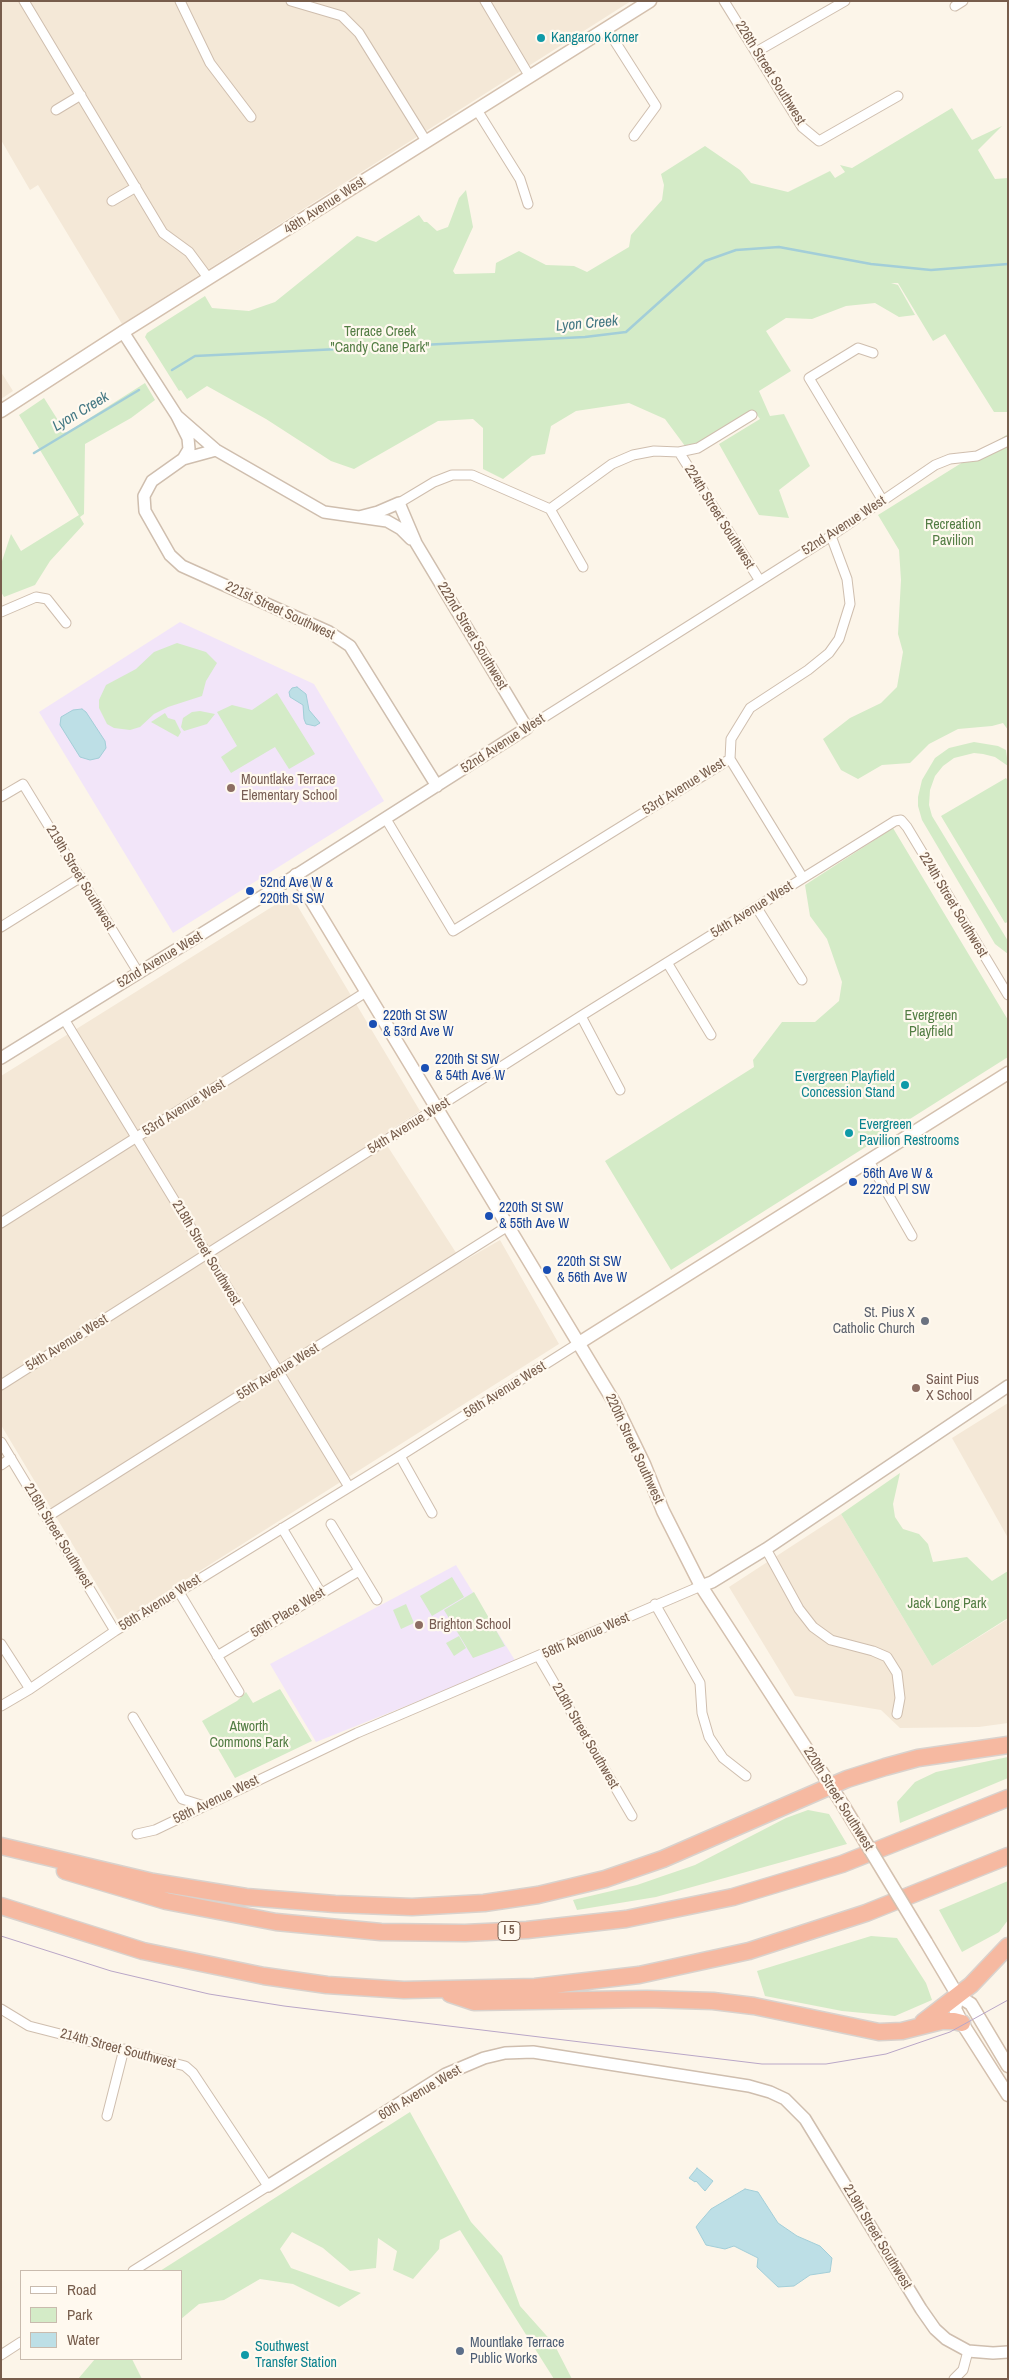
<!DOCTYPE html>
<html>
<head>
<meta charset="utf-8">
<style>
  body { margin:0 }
  #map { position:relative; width:1009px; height:2380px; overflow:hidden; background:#fcf5e9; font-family:"Archivo Narrow",sans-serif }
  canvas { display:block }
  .frame { position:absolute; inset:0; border:2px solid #775d4c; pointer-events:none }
  .legend { position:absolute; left:20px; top:2270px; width:162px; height:90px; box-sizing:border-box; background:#fff9ef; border:1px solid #c9bbae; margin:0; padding:6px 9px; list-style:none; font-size:15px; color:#775d4c }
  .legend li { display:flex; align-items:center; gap:10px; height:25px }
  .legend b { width:25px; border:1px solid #c9bbae }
</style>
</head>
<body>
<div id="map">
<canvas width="1009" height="2380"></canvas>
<div class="frame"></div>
<ul class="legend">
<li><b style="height:6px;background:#fff"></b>Road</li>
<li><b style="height:14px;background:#d4ebc7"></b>Park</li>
<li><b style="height:14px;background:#bddfe6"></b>Water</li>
</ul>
</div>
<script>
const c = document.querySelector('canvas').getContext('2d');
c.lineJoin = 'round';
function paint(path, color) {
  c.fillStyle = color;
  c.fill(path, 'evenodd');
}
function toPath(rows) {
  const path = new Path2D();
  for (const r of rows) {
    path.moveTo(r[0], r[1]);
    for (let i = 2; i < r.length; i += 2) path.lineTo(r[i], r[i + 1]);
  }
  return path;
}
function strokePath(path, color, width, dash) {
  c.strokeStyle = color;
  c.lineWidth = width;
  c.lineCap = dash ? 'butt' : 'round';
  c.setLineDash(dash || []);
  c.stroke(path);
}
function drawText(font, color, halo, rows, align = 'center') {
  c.font = font + ' "Archivo Narrow",sans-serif';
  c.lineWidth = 4.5;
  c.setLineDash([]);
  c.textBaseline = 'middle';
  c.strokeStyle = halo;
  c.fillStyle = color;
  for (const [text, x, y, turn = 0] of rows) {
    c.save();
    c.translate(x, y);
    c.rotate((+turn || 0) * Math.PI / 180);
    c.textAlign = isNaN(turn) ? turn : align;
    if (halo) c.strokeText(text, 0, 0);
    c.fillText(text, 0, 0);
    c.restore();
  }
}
paint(toPath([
  [1,1,631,1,122,324,38,185,30,190,1,140],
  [1,372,13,391,1,399],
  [291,895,420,1111,381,1136,462,1262,500,1240,559,1344,119,1622,1,1425,1,1076],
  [1008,1403,1008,1538,952,1438],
  [841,1514,932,1666,1008,1619,1008,1723,979,1727,900,1728,881,1710,795,1696,729,1587]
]), '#f4e8d7');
paint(toPath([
  [180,622,314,684,384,801,173,933,39,712],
  [456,1565,516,1662,316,1742,270,1664]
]), '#f2e5f9');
paint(toPath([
  [952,108,972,140,1002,126,978,150,995,179,1008,178,1008,412,994,412,945,334,933,341,898,283,891,283,898,285,915,315,899,317,875,303,846,306,812,319,786,318,766,331,791,371,759,391,770,416,784,414,810,466,779,490,789,518,759,515,719,444,760,419,754,411,691,446,690,444,685,446,665,419,629,403,576,411,551,426,545,454,532,456,503,479,483,469,483,428,473,419,438,421,354,469,331,461,266,419,207,386,187,399,181,390,179,391,145,337,147,333,205,296,212,308,249,311,275,302,357,236,376,242,419,215,424,222,427,222,437,231,448,227,459,198,466,190,473,227,453,271,455,274,495,273,496,263,519,251,546,265,574,266,587,272,629,247,631,235,662,200,664,185,661,174,705,146,740,170,751,183,788,192,830,171,835,178,845,172,840,165,852,168],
  [145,383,155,400,131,418,85,444,84,514,80,517,84,524,50,561,35,585,4,597,1,592,1,564,11,534,21,551,79,515,19,415,44,398,66,433],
  [1008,434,1008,730,1003,723,992,726,958,729,929,744,910,763,882,765,858,779,841,770,823,739,850,718,881,703,897,687,903,652,898,634,901,580,899,550,878,515],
  [177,643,206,652,217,663,206,681,202,696,168,707,154,714,140,727,130,730,114,728,107,724,99,708,99,700,106,685,136,669,154,652],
  [277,693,315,754,289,769,275,747,231,773,221,757,237,746,217,712,232,705,252,710],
  [200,711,215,714,207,724,184,731,181,727,183,718,192,712],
  [165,713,168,718,175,720,181,732,178,737,151,722],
  [974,742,998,746,1006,750,1008,766,995,757,983,754,974,753,954,758,943,766,935,776,930,790,929,805,932,816,1008,941,1008,954,995,944,922,820,918,806,918,797,922,780,935,758,949,748],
  [1006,778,1008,781,1008,922,1005,923,941,816],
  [893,828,1008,1020,1008,1057,671,1270,605,1161,754,1067,753,1060,782,1022,815,1022,839,1001,842,982,827,939,810,916,805,885],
  [900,1473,893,1504,895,1517,903,1529,919,1534,928,1544,933,1562,967,1557,992,1581,1008,1571,1008,1618,932,1666,841,1514],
  [452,1577,464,1597,432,1616,420,1596],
  [474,1592,505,1646,473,1658,444,1610],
  [406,1604,414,1623,401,1629,393,1610],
  [459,1636,466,1648,454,1656,446,1643],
  [280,1689,312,1741,235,1778,202,1721,237,1701,246,1692,253,1703],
  [1008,1757,1008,1778,900,1823,897,1802,915,1782,936,1772],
  [808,1810,829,1814,847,1844,656,1897,577,1910,573,1900,637,1885,695,1865,786,1818],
  [1008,1881,1008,1920,999,1932,962,1952,939,1910],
  [871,1936,897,1938,926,1983,932,2000,895,2016,842,2011,765,1996,757,1971],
  [410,2112,471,2222,502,2256,520,2306,554,2344,572,2379,554,2379,460,2230,440,2240,439,2249,413,2279,393,2270,397,2251,378,2238,376,2268,350,2271,323,2248,292,2232,280,2249,291,2268,361,2293,339,2307,293,2284,260,2279,224,2300,199,2304,181,2319,181,2271,160,2271],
  [95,2359,132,2359,142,2379,78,2379]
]), '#d4ebc7');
const water = toPath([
  [297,687,306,694,309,710,320,723,315,726,306,724,304,719,303,705,290,697,289,692,292,688,297,687],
  [82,709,86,712,105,741,106,748,99,758,90,760,80,757,60,725,61,717,73,710,82,709],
  [697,2168,713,2181,705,2191,696,2181,695,2182,689,2178,697,2168],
  [745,2189,758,2192,778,2223,797,2236,820,2246,832,2258,830,2272,810,2275,794,2286,778,2287,757,2267,758,2258,734,2246,725,2249,706,2245,696,2227,699,2223,711,2209,745,2189]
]);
paint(water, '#bddfe6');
strokePath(water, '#a3ced8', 1);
strokePath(toPath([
  [172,370,195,356,585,337,626,332,705,261,736,250,779,247,871,264,931,270,1008,264],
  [34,453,139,390]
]), '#a3ced8', 2.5);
const minor = toPath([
  [24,1,163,233,189,252,209,279],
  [180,1,210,63,251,117],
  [291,1,342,16,359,33,426,141],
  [485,1,530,77],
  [724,1,802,127,819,141,898,96],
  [955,6,963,1],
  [607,29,656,106,634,136],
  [756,52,845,1],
  [56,110,81,95],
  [477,110,520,179,528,204],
  [112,201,136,187],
  [873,353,858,348,809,378,883,501],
  [679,452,760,581],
  [399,503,434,482,452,475,472,475,550,509,612,464,633,455,654,451,679,452,698,448,752,415],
  [550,509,583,567],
  [1,612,36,597,47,599,66,623],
  [527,728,831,536,935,465,950,459,977,456,1008,441],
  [730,759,803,878],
  [1,797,23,784,138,972],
  [386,819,453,931,730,759,731,739,750,708,808,670,829,653,839,639,850,604,847,579,831,536],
  [757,908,802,980],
  [1,927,81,877],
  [668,964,711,1035],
  [581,1016,620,1090],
  [64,1019,349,1487],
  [869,1161,912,1236],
  [1,1223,366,992],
  [1,1385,581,1016,895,821,901,820,907,827,1008,995],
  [1,1442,115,1631],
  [400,1456,432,1513],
  [1,1465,11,1458],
  [47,1517,508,1226],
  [331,1524,377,1600],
  [282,1528,321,1593],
  [766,1549,799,1609,813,1627,831,1640,873,1651,887,1657,897,1673,900,1698,897,1714],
  [179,1592,239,1692],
  [655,1604,700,1683,702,1713,709,1737,723,1758,746,1776],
  [1,1644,30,1689],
  [217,1656,359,1571],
  [539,1657,632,1816],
  [1,1706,30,1689,115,1631,400,1456,579,1343],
  [133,1717,182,1799,204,1806],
  [137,1834,155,1830,357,1733,701,1586],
  [1,2009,29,2026,185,2066,193,2073,268,2186,133,2271],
  [107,2116,124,2049],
  [1,2355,21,2342],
  [954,2379,963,2370,968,2351]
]);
const tertiary = toPath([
  [123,332,177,416,188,438,189,449,183,459],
  [177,416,216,450,324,512,387,521,401,529,411,539],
  [216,450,183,459,152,481,144,496,145,511,170,555,182,566,329,632,350,646,437,786],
  [1,1058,287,881,527,728,416,543,399,503,378,512,359,517],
  [701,1586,712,1582,766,1549,1008,1386],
  [268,2186,446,2074,484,2058,505,2053,533,2052,749,2086,770,2092,785,2099,805,2119,921,2309,935,2329,946,2339,968,2351,993,2353,1008,2352]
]);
const secondary = toPath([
  [1,411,123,332,650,1],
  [296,875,614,1402,644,1464,663,1511,701,1586,843,1805],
  [579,1343,1008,1073],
  [926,1942,958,1996,971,2004,1008,2066],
  [958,1996,955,2009,962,2023,1008,2095]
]);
const motorway = toPath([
  [1,1846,153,1882,246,1897,335,1904,412,1907,484,1903,538,1895,605,1879,663,1859,847,1779,885,1767,918,1758,1008,1745],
  [65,1871,166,1901,276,1922,381,1932,465,1933,527,1930,626,1919,733,1897,842,1864,1008,1798],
  [1,1906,143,1951,264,1976,327,1985,404,1990,535,1987,639,1975,749,1951,866,1913,1008,1856],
  [450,1994,474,2002,647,1999,713,2001,754,2006,879,2032,902,2031,942,2021,954,2021,962,2023],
  [923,2022,971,1985,1008,1946]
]);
strokePath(minor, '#cfbeae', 11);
strokePath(tertiary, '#cfbeae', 14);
strokePath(secondary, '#d4c0ae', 15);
strokePath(motorway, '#d9d2cd', 19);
strokePath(minor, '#fff', 9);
strokePath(tertiary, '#fff', 11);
strokePath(secondary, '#fff', 12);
strokePath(motorway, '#f6b9a1', 16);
strokePath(toPath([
  [1,1936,111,1971,209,1994,284,2006,762,2064,826,2064,886,2054,950,2032,1008,2000]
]), '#b9a6c7', 1);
const secondaryBridge = toPath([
  [843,1805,926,1942]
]);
strokePath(secondaryBridge, '#d4c0ae', 15, []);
strokePath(secondaryBridge, '#fff', 12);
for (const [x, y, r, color] of [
  [541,38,5,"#0f9aa8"],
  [231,788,5,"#8d6e63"],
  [250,891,5,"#1a4fb4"],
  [373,1024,5,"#1a4fb4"],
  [425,1068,5,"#1a4fb4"],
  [905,1085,5,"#0f9aa8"],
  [849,1133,5,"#0f9aa8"],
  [853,1182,5,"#1a4fb4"],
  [489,1216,5,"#1a4fb4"],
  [547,1270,5,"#1a4fb4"],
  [925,1321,5,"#6b7280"],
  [916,1388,5,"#8d6e63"],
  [419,1625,5,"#8d6e63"],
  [460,2351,5,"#5c6f8a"],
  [245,2355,5,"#0f9aa8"]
]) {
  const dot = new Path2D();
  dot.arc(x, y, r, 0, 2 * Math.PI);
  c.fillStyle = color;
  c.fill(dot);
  strokePath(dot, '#fff9ef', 2);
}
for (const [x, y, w] of [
  [509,1931,22]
]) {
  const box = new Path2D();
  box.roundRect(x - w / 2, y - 9.5, w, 19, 4);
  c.fillStyle = '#fff9ef';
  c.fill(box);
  strokePath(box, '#775d4c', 1);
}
drawText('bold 12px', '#775d4c', null, [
  ["I 5",509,1931]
]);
drawText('14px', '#0d838f', '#fff9ef', [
  ["Kangaroo Korner",551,38],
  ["Evergreen Playfield",895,1077,"right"],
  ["Concession Stand",895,1093,"right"],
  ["Evergreen",859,1125],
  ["Pavilion Restrooms",859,1141],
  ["Southwest",255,2347],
  ["Transfer Station",255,2363]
], 'left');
drawText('14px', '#775d4c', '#fff9ef', [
  ["226th Street Southwest",770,73,58],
  ["48th Avenue West",325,206,-33],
  ["224th Street Southwest",719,517,58],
  ["52nd Avenue West",844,526,-33],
  ["221st Street Southwest",280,611,25],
  ["222nd Street Southwest",472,636,59],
  ["52nd Avenue West",503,744,-33],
  ["53rd Avenue West",684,787,-32],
  ["219th Street Southwest",80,878,59],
  ["224th Street Southwest",953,905,59],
  ["54th Avenue West",752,910,-32],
  ["52nd Avenue West",160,960,-31],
  ["53rd Avenue West",184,1108,-32],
  ["54th Avenue West",409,1126,-32],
  ["218th Street Southwest",206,1253,59],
  ["54th Avenue West",67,1343,-32],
  ["55th Avenue West",278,1372,-32],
  ["56th Avenue West",505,1390,-32],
  ["220th Street Southwest",634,1449,65],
  ["216th Street Southwest",58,1536,59],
  ["56th Avenue West",160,1603,-32],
  ["56th Place West",288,1613,-31],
  ["58th Avenue West",586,1636,-24],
  ["218th Street Southwest",585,1736,60],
  ["220th Street Southwest",838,1799,58],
  ["58th Avenue West",216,1800,-26],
  ["214th Street Southwest",118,2049,15],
  ["60th Avenue West",420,2093,-31],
  ["219th Street Southwest",877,2237,59]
]);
drawText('14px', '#537d44', '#fff9ef', [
  ["Terrace Creek",380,332],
  ["\"Candy Cane Park\"",380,348],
  ["Recreation",953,525],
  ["Pavilion",953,541],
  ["Evergreen",931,1016],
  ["Playfield",931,1032],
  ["Jack Long Park",947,1604],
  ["Atworth",249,1727],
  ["Commons Park",249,1743]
]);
drawText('14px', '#785e54', '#fff9ef', [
  ["Mountlake Terrace",241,780],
  ["Elementary School",241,796],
  ["Saint Pius",926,1380],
  ["X School",926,1396],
  ["Brighton School",429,1625]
], 'left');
drawText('14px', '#164399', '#fff9ef', [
  ["52nd Ave W &",260,883],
  ["220th St SW",260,899],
  ["220th St SW",383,1016],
  ["& 53rd Ave W",383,1032],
  ["220th St SW",435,1060],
  ["& 54th Ave W",435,1076],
  ["56th Ave W &",863,1174],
  ["222nd Pl SW",863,1190],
  ["220th St SW",499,1208],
  ["& 55th Ave W",499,1224],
  ["220th St SW",557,1262],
  ["& 56th Ave W",557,1278]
], 'left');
drawText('14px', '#5b616d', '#fff9ef', [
  ["St. Pius X",915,1313],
  ["Catholic Church",915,1329]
], 'right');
drawText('14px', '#4e5e75', '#fff9ef', [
  ["Mountlake Terrace",470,2343],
  ["Public Works",470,2359]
], 'left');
drawText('italic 15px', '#437783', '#fff9ef', [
  ["Lyon Creek",587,324,-5],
  ["Lyon Creek",81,412,-31]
]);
</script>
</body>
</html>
